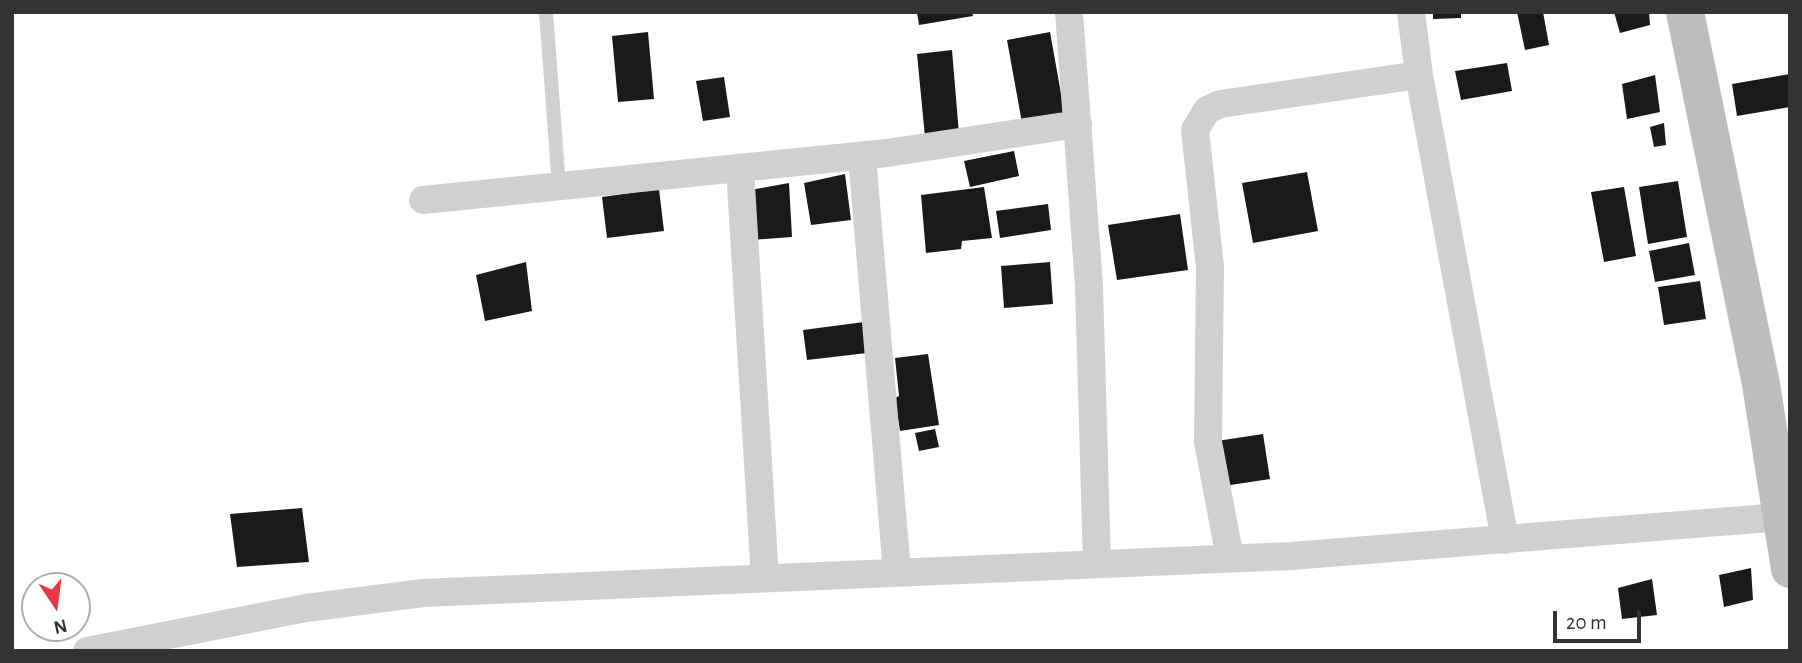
<!DOCTYPE html>
<html>
<head>
<meta charset="utf-8">
<style>
  body { margin:0 }
  #map { position:relative; width:1802px; height:663px; overflow:hidden; background:#fff; font-family:"Alegreya Sans",sans-serif }
  canvas { display:block }
  .frame { position:absolute; inset:0; border:14px solid #333; pointer-events:none }
  .north { position:absolute; left:21px; top:572px; width:70px; height:70px; box-sizing:border-box; background:#fff; border:2px solid #adadad; border-radius:50%; rotate:167deg; font-size:19px; font-weight:700; line-height:28px; text-align:center; color:#333 }
  .north::after { content:''; display:block; margin:auto; width:24px; height:32px; background:#e63946; clip-path:polygon(50% 0,100% 100%,50% 72%,0 100%) }
  .scale { position:absolute; left:1553px; top:611px; width:88px; height:32px; box-sizing:border-box; border:4px solid #333; border-top:0; padding-left:9px; font-size:21px; line-height:24px; white-space:nowrap; color:#333; -webkit-text-stroke:5px #fff; paint-order:stroke }
</style>
</head>
<body>
<div id="map">
<canvas width="1802" height="663"></canvas>
<div class="frame"></div>
<div class="north">N</div>
<div class="scale">20 m</div>
</div>
<script>
const c = document.querySelector('canvas').getContext('2d');
c.lineJoin = 'round';
function paint(path, color) {
  c.fillStyle = color;
  c.fill(path, 'evenodd');
}
function toPath(rows) {
  const path = new Path2D();
  for (const r of rows) {
    path.moveTo(r[0], r[1]);
    for (let i = 2; i < r.length; i += 2) path.lineTo(r[i], r[i + 1]);
  }
  return path;
}
function strokePath(path, color, width, dash) {
  c.strokeStyle = color;
  c.lineWidth = width;
  c.lineCap = dash ? 'butt' : 'round';
  c.setLineDash(dash || []);
  c.stroke(path);
}
paint(toPath([
  [917,12,972,12,973,16,919,25],
  [1433,12,1461,12,1461,18,1433,19],
  [1517,12,1543,12,1549,45,1525,50],
  [1614,12,1649,12,1650,25,1620,33],
  [648,32,654,99,618,102,612,36],
  [1050,32,1065,116,1022,123,1007,40],
  [952,50,959,134,925,137,917,54],
  [1507,63,1512,91,1461,100,1455,71],
  [1790,74,1790,107,1737,116,1732,84],
  [1655,75,1660,112,1627,119,1622,84],
  [724,77,730,117,703,121,696,81],
  [1664,123,1666,145,1654,147,1650,127],
  [1014,151,1019,176,970,187,964,161],
  [1307,172,1318,231,1253,243,1242,183],
  [845,174,851,220,811,225,804,183],
  [1678,181,1687,237,1648,244,1639,187],
  [789,183,792,237,751,240,745,191],
  [984,187,992,238,962,241,961,249,926,253,921,195],
  [1624,187,1636,256,1604,262,1591,192],
  [659,189,664,231,607,238,602,197],
  [1048,204,1051,230,1000,238,996,211],
  [1180,214,1188,270,1117,280,1108,225],
  [1689,243,1695,275,1655,282,1649,251],
  [526,262,532,311,485,321,476,275],
  [1050,262,1053,304,1004,308,1001,266],
  [1700,281,1706,319,1664,325,1658,287],
  [864,322,867,353,807,360,803,330],
  [928,354,939,425,900,431,895,398,899,396,895,358],
  [935,429,939,447,919,451,915,433],
  [1263,434,1270,479,1224,486,1217,441],
  [302,508,309,562,237,567,230,514],
  [1751,568,1753,600,1724,607,1719,575],
  [1652,579,1657,615,1622,619,1618,588]
]), '#1a1a1a');
strokePath(toPath([
  [546,12,559,187]
]), '#d0d0d0', 14);
strokePath(toPath([
  [1069,12,1089,286,1097,564],
  [1411,12,1419,75,1505,540],
  [862,156,897,572],
  [740,169,765,578],
  [423,200,887,153,1078,124],
  [1230,558,1208,442,1210,267,1195,130,1207,110,1220,104,1419,75],
  [87,651,306,608,423,593,1291,556,1782,517]
]), '#d0d0d0', 28);
strokePath(toPath([
  [1685,12,1761,384,1790,569]
]), '#bdbdbd', 38);
</script>
</body>
</html>
